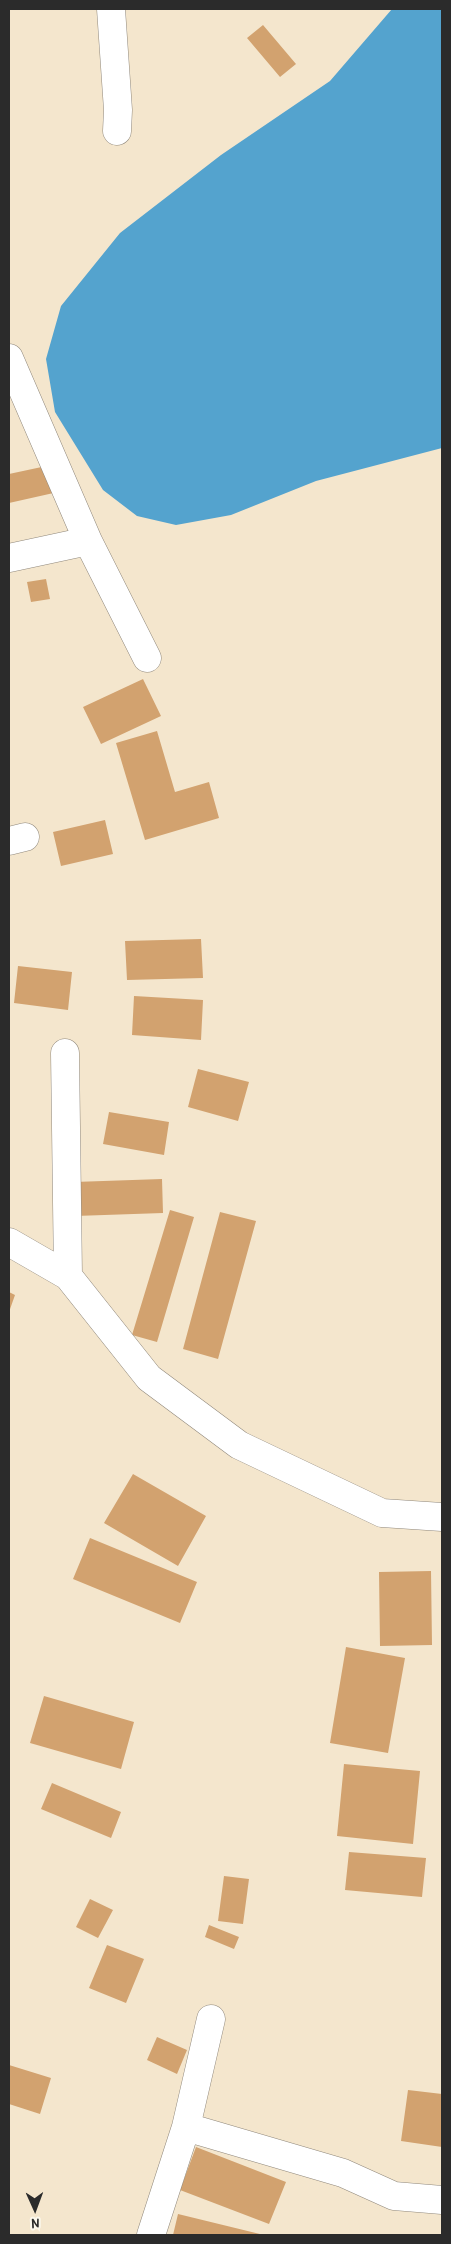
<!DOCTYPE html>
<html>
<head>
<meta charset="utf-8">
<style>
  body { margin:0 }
  #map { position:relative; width:451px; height:2244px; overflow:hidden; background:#f4e6cd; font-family:"Patrick Hand",sans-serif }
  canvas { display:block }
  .frame { position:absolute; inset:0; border:10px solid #2b2b2b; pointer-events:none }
  .north { position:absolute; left:10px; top:2184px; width:50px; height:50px; -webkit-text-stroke:4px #fbf7ec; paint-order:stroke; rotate:178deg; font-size:14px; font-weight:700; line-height:20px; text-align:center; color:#2b2b2b }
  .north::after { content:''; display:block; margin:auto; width:18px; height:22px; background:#2b2b2b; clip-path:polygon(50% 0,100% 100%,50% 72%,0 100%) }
</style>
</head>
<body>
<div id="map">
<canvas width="451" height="2244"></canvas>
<div class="frame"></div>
<div class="north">N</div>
</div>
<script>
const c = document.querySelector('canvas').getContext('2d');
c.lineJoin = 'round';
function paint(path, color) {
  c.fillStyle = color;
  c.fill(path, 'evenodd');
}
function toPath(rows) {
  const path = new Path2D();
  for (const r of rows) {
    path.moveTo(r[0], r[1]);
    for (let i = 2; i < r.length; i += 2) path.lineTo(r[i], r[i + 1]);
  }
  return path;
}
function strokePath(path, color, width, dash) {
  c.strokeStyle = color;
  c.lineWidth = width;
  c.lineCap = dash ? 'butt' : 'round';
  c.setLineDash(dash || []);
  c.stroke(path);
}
paint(toPath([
  [392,9,442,9,442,448,316,481,231,515,176,525,137,516,103,490,55,412,46,359,61,306,120,233,221,155,330,81]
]), '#54a3ce');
paint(toPath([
  [263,25,296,64,280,77,247,38],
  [51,465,58,492,9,503,9,474],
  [46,579,50,599,31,602,27,582],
  [143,679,161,716,101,744,83,707],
  [157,731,175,792,209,782,219,818,145,840,116,743],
  [105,820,113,854,61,866,53,832],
  [201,939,203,978,127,980,125,941],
  [18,966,72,972,68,1010,14,1003],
  [134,996,203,1000,201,1040,132,1035],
  [198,1069,249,1082,238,1121,188,1107],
  [109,1112,169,1122,164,1155,103,1144],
  [162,1179,163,1213,75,1216,74,1182],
  [170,1210,194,1217,157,1342,132,1335],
  [220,1212,256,1221,218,1359,183,1349],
  [9,1292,15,1295,9,1312],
  [133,1474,206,1516,178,1566,104,1523],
  [90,1538,197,1582,180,1623,73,1579],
  [431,1571,432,1645,380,1646,379,1572],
  [346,1647,405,1658,388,1753,330,1743],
  [44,1696,134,1722,121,1769,30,1743],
  [344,1764,420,1771,413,1844,337,1836],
  [52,1783,121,1812,111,1838,41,1809],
  [349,1852,426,1858,422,1897,345,1890],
  [224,1876,249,1879,243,1924,218,1921],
  [90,1899,113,1910,98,1938,76,1927],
  [209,1925,239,1937,234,1949,205,1937],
  [107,1945,144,1959,126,2003,89,1988],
  [157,2037,187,2050,177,2074,147,2060],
  [9,2065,51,2078,40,2114,9,2104],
  [408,2090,442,2094,442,2147,401,2141],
  [196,2147,286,2182,269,2224,180,2190],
  [178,2214,264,2235,173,2235]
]), '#d2a26f');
const minor = toPath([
  [111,9,118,110,117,131],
  [9,358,88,541,147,658],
  [9,558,88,541],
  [9,841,25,837],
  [65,1053,68,1276],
  [9,1242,68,1276,149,1378,239,1445,382,1513,442,1517],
  [186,2127,343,2173,394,2196,442,2200],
  [151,2235,186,2127,211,2019]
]);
strokePath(minor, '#90887c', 29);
strokePath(minor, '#fff', 28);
</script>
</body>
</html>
